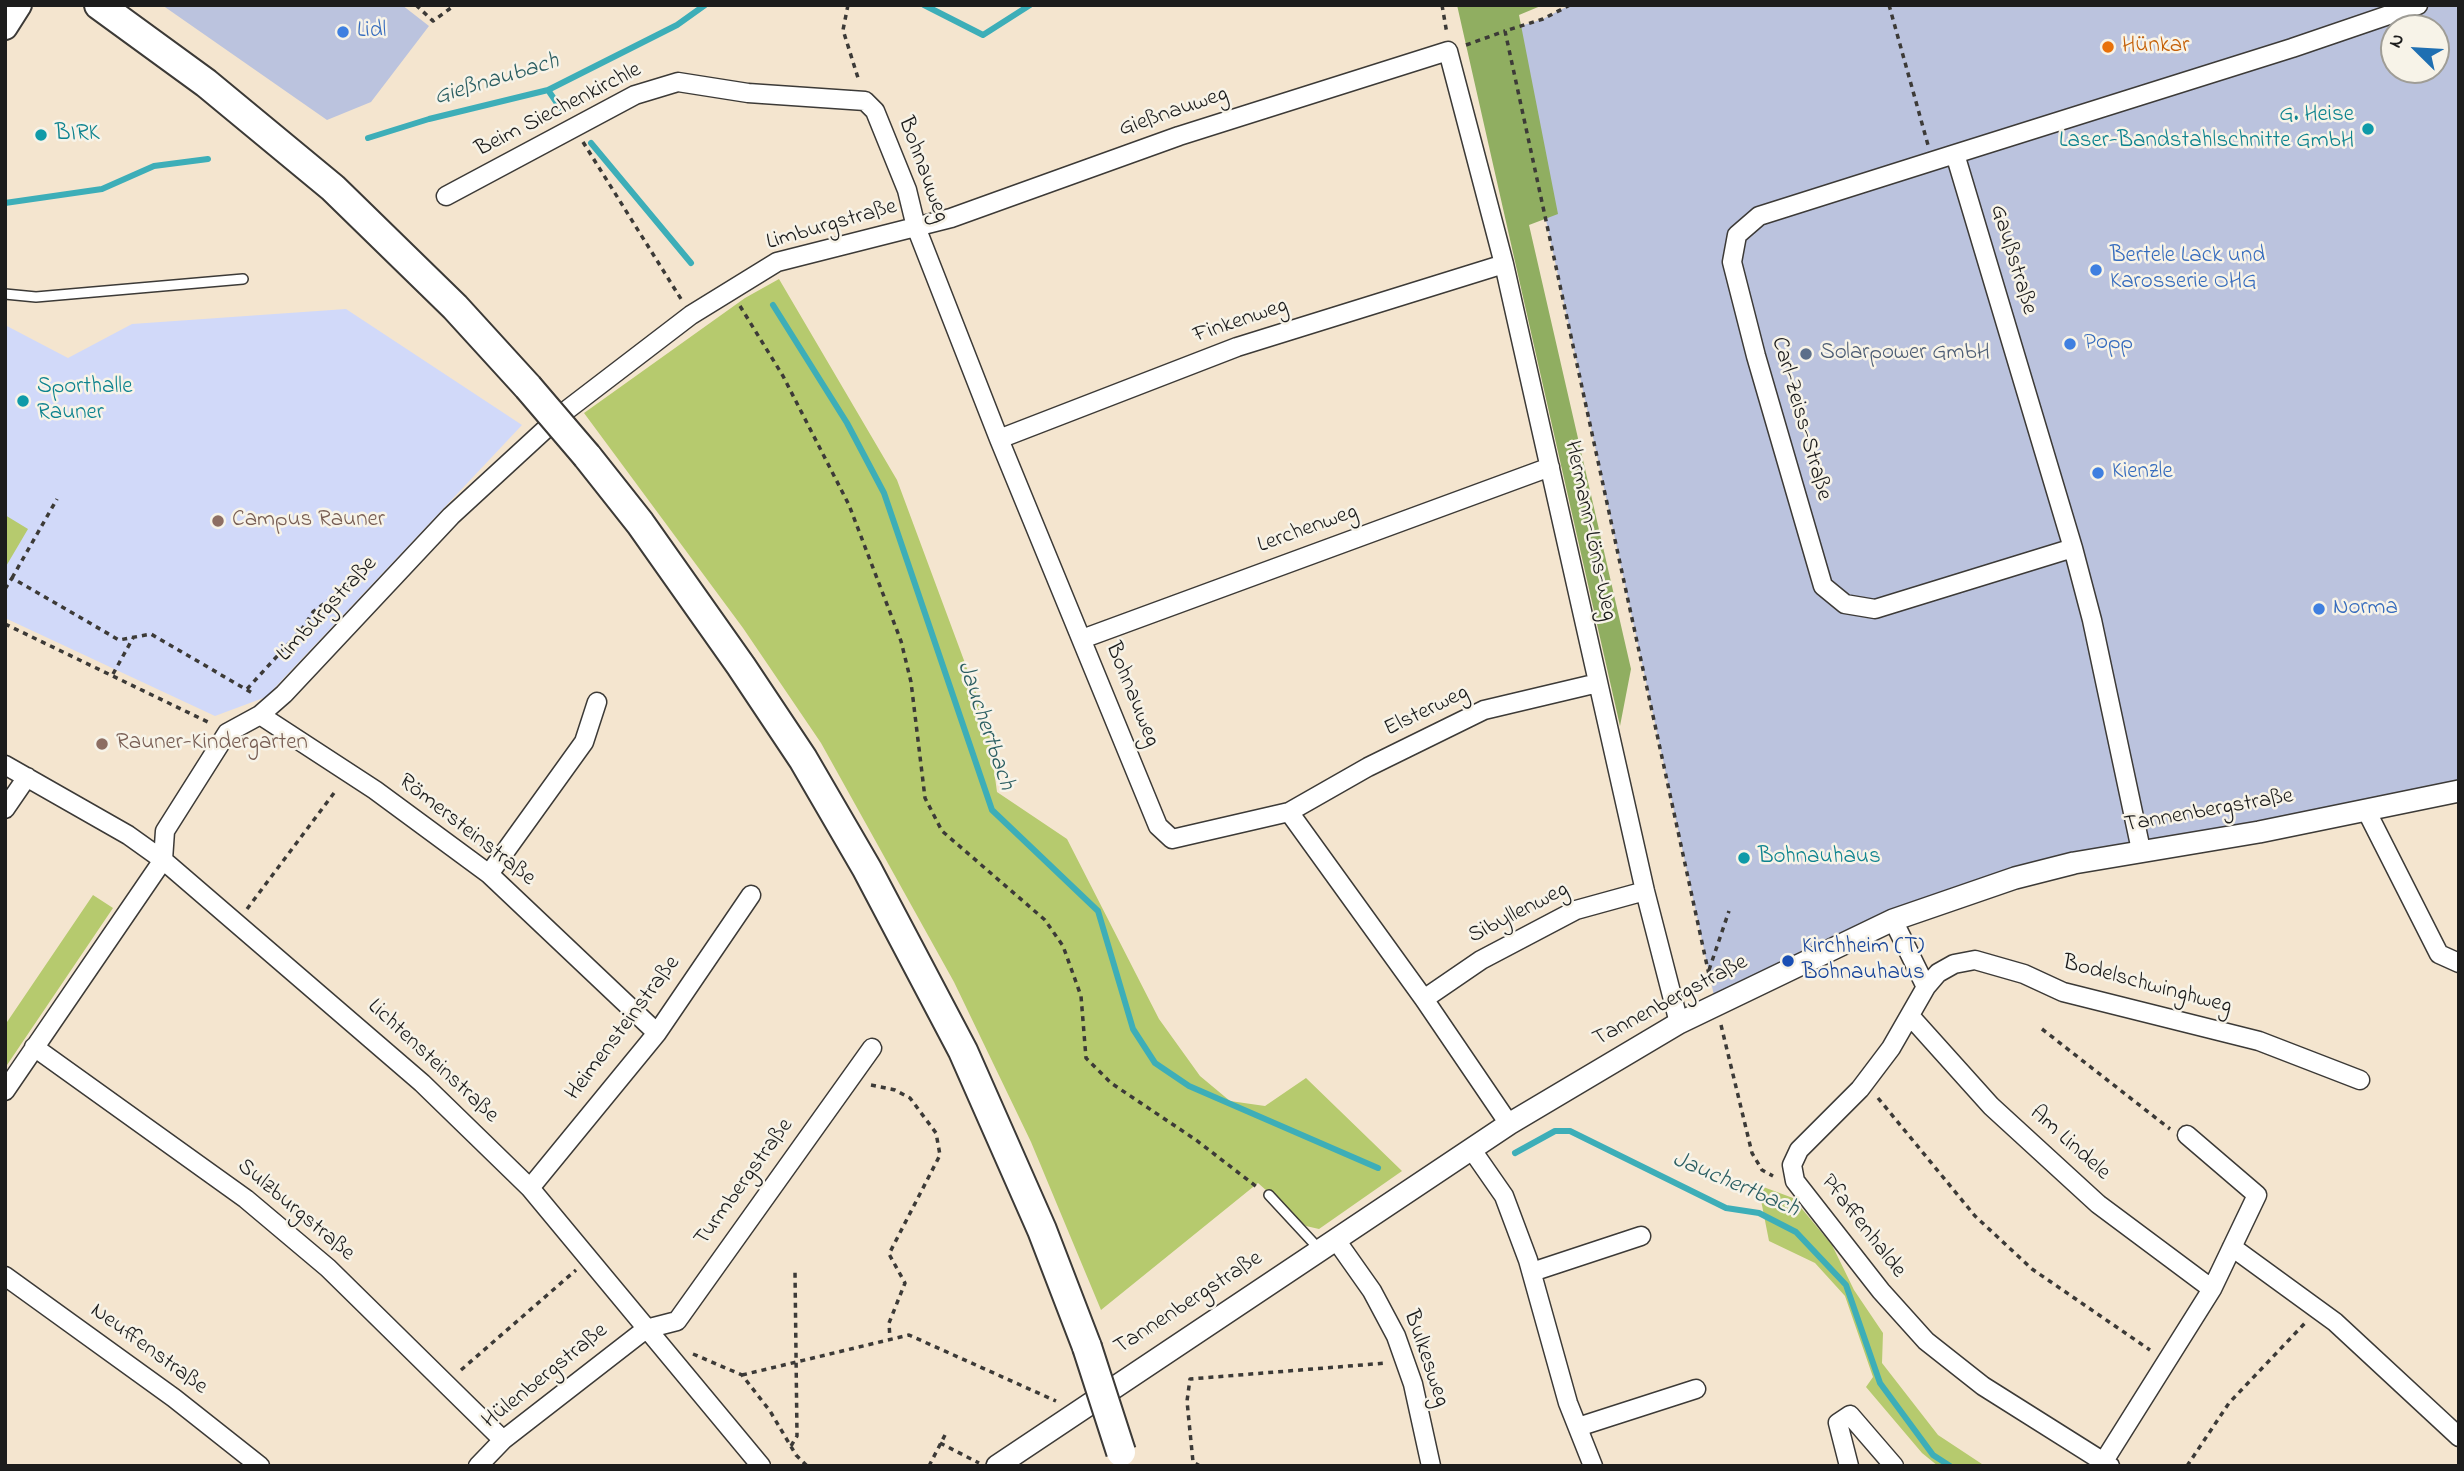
<!DOCTYPE html>
<html>
<head>
<meta charset="utf-8">
<style>
  body { margin:0 }
  #map { position:relative; width:2464px; height:1471px; overflow:hidden; background:#f4e5cf; font-family:"Indie Flower",sans-serif }
  canvas { display:block }
  .frame { position:absolute; inset:0; border:7px solid #1c1c1c; pointer-events:none }
  .north { position:absolute; left:2380px; top:14px; width:70px; height:70px; box-sizing:border-box; background:#f7f3e8; border:2px solid #9f9d96; border-radius:50%; rotate:294deg; font-size:19px; font-weight:700; line-height:28px; text-align:center; color:#1c1c1c }
  .north::after { content:''; display:block; margin:auto; width:24px; height:32px; background:#1f6fb2; clip-path:polygon(50% 0,100% 100%,50% 72%,0 100%) }
</style>
</head>
<body>
<div id="map">
<canvas width="2464" height="1471"></canvas>
<div class="frame"></div>
<div class="north">N</div>
</div>
<script>
const c = document.querySelector('canvas').getContext('2d');
c.lineJoin = 'round';
function paint(path, color) {
  c.fillStyle = color;
  c.fill(path, 'evenodd');
}
function toPath(rows) {
  const path = new Path2D();
  for (const r of rows) {
    path.moveTo(r[0], r[1]);
    for (let i = 2; i < r.length; i += 2) path.lineTo(r[i], r[i + 1]);
  }
  return path;
}
function strokePath(path, color, width, dash) {
  c.strokeStyle = color;
  c.lineWidth = width;
  c.lineCap = dash ? 'butt' : 'round';
  c.setLineDash(dash || []);
  c.stroke(path);
}
function drawText(font, color, halo, rows, align = 'center') {
  c.font = font + ' "Indie Flower",sans-serif';
  c.lineWidth = 5;
  c.setLineDash([]);
  c.textBaseline = 'middle';
  c.strokeStyle = halo;
  c.fillStyle = color;
  for (const [text, x, y, turn = 0] of rows) {
    c.save();
    c.translate(x, y);
    c.rotate((+turn || 0) * Math.PI / 180);
    c.textAlign = isNaN(turn) ? turn : align;
    if (halo) c.strokeText(text, 0, 0);
    c.fillText(text, 0, 0);
    c.restore();
  }
}
paint(toPath([
  [346,309,522,425,266,697,215,716,5,618,5,325,68,358,132,324]
]), '#d1d9f9');
paint(toPath([
  [162,5,402,5,429,26,371,102,327,120],
  [1570,5,2459,5,2459,791,2015,878,1716,1005,1505,31,1543,19],
  [2394,28,2436,28,2436,70,2394,70]
]), '#bbc3de');
paint(toPath([
  [779,279,897,480,988,725,997,792,1067,839,1159,1019,1200,1076,1230,1101,1265,1106,1306,1078,1402,1171,1319,1229,1306,1226,1258,1183,1101,1310,1031,1142,954,982,821,743,743,628,584,413,745,298],
  [5,515,28,529,5,568],
  [93,895,113,908,5,1068,5,1025],
  [1758,1185,1793,1198,1832,1245,1854,1290,1883,1333,1882,1363,1938,1435,1985,1466,1938,1466,1922,1453,1866,1387,1873,1377,1845,1296,1815,1263,1769,1241]
]), '#b6ca6e');
paint(toPath([
  [1457,5,1543,5,1519,15,1558,214,1529,225,1631,669,1620,726]
]), '#90ae61');
strokePath(toPath([
  [924,5,983,35,1030,5],
  [548,90,561,109],
  [368,138,429,119,548,90,677,25,705,5],
  [591,143,691,263],
  [5,203,102,189,154,166,208,159],
  [773,305,847,423,884,493,992,810,1098,911,1133,1029,1155,1063,1189,1086,1378,1168],
  [1515,1153,1555,1131,1570,1131,1726,1208,1759,1213,1796,1232,1846,1285,1880,1383,1933,1455,1950,1466]
]), '#3daeb8', 6);
const service = toPath([
  [5,294,36,297,243,279],
  [1269,1195,1320,1250]
]);
const minor = toPath([
  [1955,154,1759,216,1737,235,1732,262,1756,356,1823,586,1845,604,1875,609,2073,548],
  [446,196,635,95,678,82,748,93,865,101,875,111,907,190,916,227,999,439,1158,826,1172,839,1289,812,1424,999,1509,1124],
  [999,439,1237,347,1504,264],
  [1082,639,1550,467],
  [260,715,375,790,489,874,657,1033],
  [5,765,128,835,163,860,422,1083,530,1188,761,1466],
  [5,809,27,777],
  [2366,810,2439,954,2459,963],
  [1289,812,1368,767,1484,710,1598,683],
  [2141,850,2092,620,2073,548,1955,154,2292,48,2418,5],
  [489,874,584,742,597,702],
  [1893,920,1926,987],
  [1424,999,1481,960,1576,910,1645,891],
  [1911,1017,1991,1106,2098,1204,2212,1289],
  [34,1047,246,1199,328,1268,503,1440],
  [5,1091,163,860,165,831,227,733,260,715,284,694,451,516,563,413,691,315,777,262,951,218,1179,136,1448,51,1504,264,1645,891,1679,1023],
  [1472,1150,1504,1196,1528,1260,1568,1403,1593,1466],
  [530,1188,657,1033,751,895],
  [1336,1240,1372,1291,1396,1336,1413,1384,1431,1466],
  [2232,1247,2335,1322,2459,1437],
  [1532,1272,1641,1236],
  [5,1276,174,1398,260,1466],
  [1578,1427,1696,1389],
  [2104,1461,2212,1289,2257,1195,2187,1135],
  [478,1466,503,1440,646,1329,677,1321,872,1048],
  [1849,1466,1838,1423,1850,1415,1894,1466],
  [2110,1466,1983,1386,1926,1341,1881,1291,1795,1181,1792,1165,1799,1150,1860,1089,1891,1048,1926,987,1938,973,1954,964,1975,960,2024,974,2063,992,2259,1041,2360,1080]
]);
const tertiary = toPath([
  [997,1466,1509,1124,1679,1023,1893,920,2015,878,2074,863,2259,832,2459,791]
]);
const secondary = toPath([
  [5,27,19,5]
]);
const primary = toPath([
  [99,5,206,83,333,188,455,307,528,387],
  [587,456,640,523,741,666,803,759,867,869,963,1051,1042,1230,1087,1347]
]);
strokePath(service, '#3c3a37', 12);
strokePath(minor, '#3c3a37', 21);
strokePath(tertiary, '#3c3a37', 24);
strokePath(secondary, '#3c3a37', 28);
strokePath(primary, '#3c3a37', 32);
strokePath(toPath([
  [416,5,433,21,455,5],
  [848,5,843,30,859,81],
  [1442,5,1447,34],
  [1570,5,1543,19,1505,31,1711,984],
  [1889,5,1928,145],
  [1466,45,1505,31],
  [583,142,681,299],
  [740,306,783,376,849,505,901,641,911,682,925,798,942,831,1045,920,1063,946,1081,996,1086,1058,1111,1083,1196,1140,1257,1187],
  [12,578,57,499],
  [5,589,12,578,119,640,151,634,254,694],
  [5,624,210,723],
  [113,674,133,638],
  [247,689,302,629,313,612,350,584],
  [247,909,337,789],
  [1709,970,1729,911],
  [1721,1025,1752,1153,1762,1170,1773,1176],
  [2042,1029,2170,1129],
  [871,1085,895,1090,910,1098,936,1133,940,1155,889,1254,905,1283,889,1323,890,1339],
  [1878,1098,1975,1216,2032,1269,2150,1350],
  [693,1354,742,1375,770,1411,796,1455,807,1466],
  [461,1370,576,1270],
  [742,1375,909,1335,1056,1401],
  [940,1443,979,1463],
  [791,1446,797,1436,795,1271],
  [929,1466,945,1435],
  [1200,1466,1193,1462,1187,1401,1190,1379,1386,1363],
  [2187,1466,2229,1403,2306,1322]
]), '#3c3a37', 3.5, [5, 5]);
strokePath(service, '#fff', 9);
strokePath(minor, '#fff', 18);
strokePath(tertiary, '#fff', 21);
strokePath(secondary, '#fff', 24);
strokePath(primary, '#fff', 28);
const primaryBridge = toPath([
  [528,387,587,456],
  [1087,1347,1121,1452]
]);
strokePath(primaryBridge, '#3c3a37', 32, []);
strokePath(primaryBridge, '#fff', 28);
for (const [x, y, r, color] of [
  [343,32,7,"#3f7fe0"],
  [2108,47,7,"#e8710a"],
  [2368,129,7,"#0f9aa8"],
  [41,135,7,"#0f9aa8"],
  [2096,270,7,"#3f7fe0"],
  [2070,344,7,"#3f7fe0"],
  [1806,354,7,"#5c6f8a"],
  [23,401,7,"#0f9aa8"],
  [2098,473,7,"#3f7fe0"],
  [218,521,7,"#8d6e63"],
  [2319,609,7,"#3f7fe0"],
  [102,744,7,"#8d6e63"],
  [1744,858,7,"#0f9aa8"],
  [1788,961,7,"#1a4fb4"]
]) {
  const dot = new Path2D();
  dot.arc(x, y, r, 0, 2 * Math.PI);
  c.fillStyle = color;
  c.fill(dot);
  strokePath(dot, '#f7f3e8', 2.5);
}
drawText('23px', '#366cbe', '#f7f3e8', [
  ["Lidl",357,32],
  ["Bertele Lack und",2110,257],
  ["Karosserie OHG",2110,283],
  ["Popp",2084,344],
  ["Kienzle",2112,473],
  ["Norma",2333,609]
], 'left');
drawText('23px', '#c56008', '#f7f3e8', [
  ["Hünkar",2122,47]
], 'left');
drawText('23px', '#1c1c1c', '#f7f3e8', [
  ["Beim Siechenkirchle",559,111,-27],
  ["Gießnauweg",1174,113,-19],
  ["Bohnauweg",922,170,70],
  ["Limburgstraße",832,226,-16],
  ["Gaußstraße",2012,260,73],
  ["Finkenweg",1241,322,-19],
  ["Carl-Zeiss-Straße",1800,419,74],
  ["Lerchenweg",1308,530,-20],
  ["Hermann-Löns-Weg",1589,531,78],
  ["Limburgstraße",328,610,-47],
  ["Bohnauweg",1131,695,68],
  ["Elsterweg",1427,712,-26],
  ["Tannenbergstraße",2209,812,-10],
  ["Römersteinstraße",466,831,38],
  ["Sibyllenweg",1519,914,-27],
  ["Bodelschwinghweg",2147,986,15],
  ["Tannenbergstraße",1671,1002,-28],
  ["Heimensteinstraße",624,1029,-53],
  ["Lichtensteinstraße",432,1062,43],
  ["Am Lindele",2069,1144,42],
  ["Turmbergstraße",745,1183,-54],
  ["Sulzburgstraße",295,1211,40],
  ["Pfaffenhalde",1862,1227,52],
  ["Tannenbergstraße",1189,1304,-33],
  ["Neuffenstraße",148,1350,36],
  ["Bulkesweg",1425,1359,71],
  ["Hülenbergstraße",546,1377,-39]
]);
drawText('23px', '#0d838f', '#f7f3e8', [
  ["G. Heise",2354,116,"right"],
  ["Laser-Bandstahlschnitte GmbH",2354,142,"right"],
  ["BIRK",55,135],
  ["Sporthalle",37,388],
  ["Rauner",37,414],
  ["Bohnauhaus",1758,858]
], 'left');
drawText('23px', '#4e5e75', '#f7f3e8', [
  ["Solarpower GmbH",1820,354]
], 'left');
drawText('23px', '#785e54', '#f7f3e8', [
  ["Campus Rauner",232,521],
  ["Rauner-Kindergarten",116,744]
], 'left');
drawText('23px', '#164399', '#f7f3e8', [
  ["Kirchheim (T)",1802,948],
  ["Bohnauhaus",1802,974]
], 'left');
drawText('italic 24px', '#2b5e62', '#f7f3e8', [
  ["Gießnaubach",497,81,-17],
  ["Jauchertbach",984,726,71],
  ["Jauchertbach",1735,1186,23]
]);
</script>
</body>
</html>
